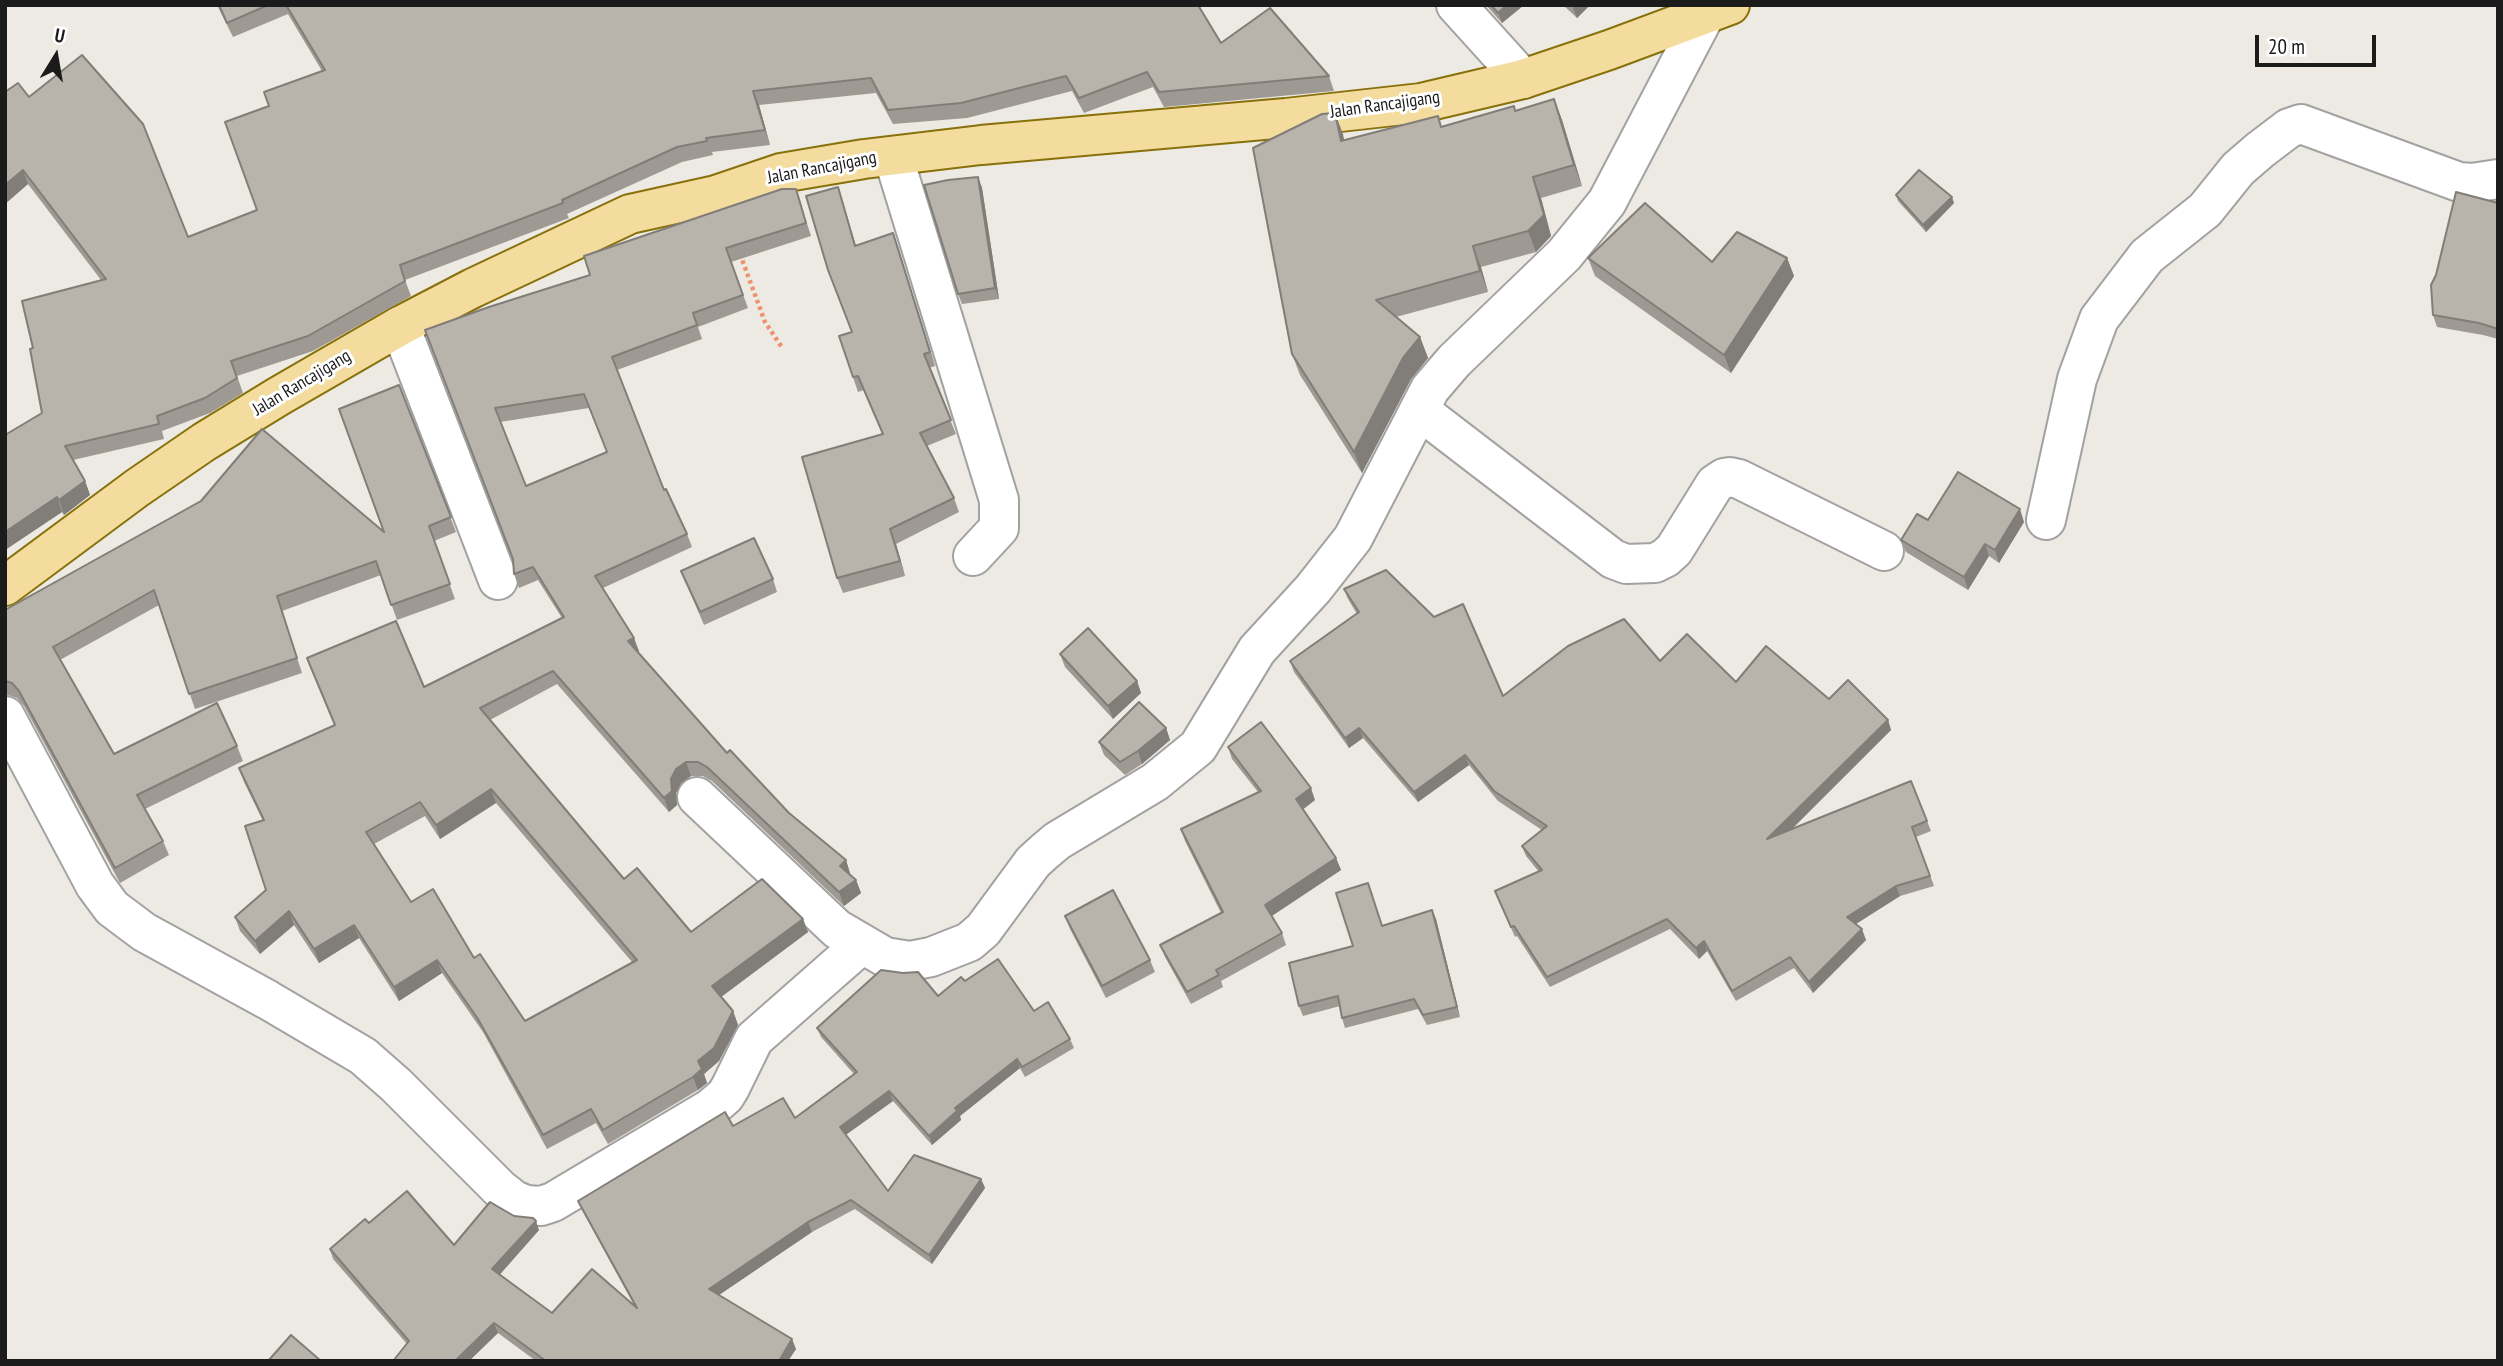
<!DOCTYPE html>
<html>
<head>
<meta charset="utf-8">
<style>
  body { margin:0 }
  #map { position:relative; width:2503px; height:1366px; overflow:hidden; background:#eceae2; font-family:"PT Sans Narrow",sans-serif }
  canvas { display:block }
  .frame { position:absolute; inset:0; border:7px solid #1b1b1b; pointer-events:none }
  .north { position:absolute; left:21px; top:21px; width:70px; height:70px; -webkit-text-stroke:5px #fff; paint-order:stroke; rotate:11deg; font-size:19px; font-weight:700; line-height:28px; text-align:center; color:#1b1b1b }
  .north::after { content:''; display:block; margin:auto; width:24px; height:32px; background:#1b1b1b; clip-path:polygon(50% 0,100% 100%,50% 72%,0 100%) }
  .scale { position:absolute; left:2255px; top:35px; width:121px; height:32px; box-sizing:border-box; border:4px solid #1b1b1b; border-top:0; padding-left:9px; font-size:21px; line-height:24px; white-space:nowrap; color:#1b1b1b; -webkit-text-stroke:5px #fff; paint-order:stroke }
</style>
</head>
<body>
<div id="map">
<canvas width="2503" height="1366"></canvas>
<div class="frame"></div>
<div class="north">U</div>
<div class="scale">20 m</div>
</div>
<script>
const c = document.querySelector('canvas').getContext('2d');
c.lineJoin = 'round';
function toPath(rows) {
  const path = new Path2D();
  for (const r of rows) {
    path.moveTo(r[0], r[1]);
    for (let i = 2; i < r.length; i += 2) path.lineTo(r[i], r[i + 1]);
  }
  return path;
}
function strokePath(path, color, width, dash) {
  c.strokeStyle = color;
  c.lineWidth = width;
  c.lineCap = dash ? 'butt' : 'round';
  c.setLineDash(dash || []);
  c.stroke(path);
}
function paint(path, color) {
  c.fillStyle = color;
  c.fill(path, 'evenodd');
}
function drawText(font, color, halo, rows, align = 'center') {
  c.font = font + ' "PT Sans Narrow",sans-serif';
  c.lineWidth = 6;
  c.setLineDash([]);
  c.textBaseline = 'middle';
  c.strokeStyle = halo;
  c.fillStyle = color;
  for (const [text, x, y, turn = 0] of rows) {
    c.save();
    c.translate(x, y);
    c.rotate((+turn || 0) * Math.PI / 180);
    c.textAlign = isNaN(turn) ? turn : align;
    if (halo) c.strokeText(text, 0, 0);
    c.fillText(text, 0, 0);
    c.restore();
  }
}
const minor = toPath([
  [1456,5,1523,79],
  [893,156,999,500,999,528,973,556],
  [400,326,498,580],
  [1419,410,1613,559,1626,564,1655,563,1665,558,1674,550,1715,484,1724,478,1730,477,1739,479,1884,551],
  [2046,520,2077,379,2099,319,2147,256,2205,210,2238,169,2260,150,2289,128,2301,124,2459,182,2472,183,2498,179],
  [5,716,95,885,112,908,144,932,268,1000,363,1056,396,1085,500,1189,514,1200,526,1205,541,1206,553,1202,711,1108,725,1096,730,1088,754,1039,862,944],
  [697,797,837,929,885,957,910,961,931,957,969,942,983,930,1033,862,1044,852,1057,841,1155,782,1198,747,1257,650,1313,589,1353,538,1430,389,1454,361,1564,255,1607,202,1705,15]
]);
const major = toPath([
  [5,586,137,488,204,442,279,396,400,326,473,288,630,214,716,195,781,173,864,159,981,145,1286,118,1421,103,1523,79,1609,50,1730,5]
]);
strokePath(minor, '#a2a2a2', 42);
strokePath(major, '#88710b', 42);
strokePath(toPath([
  [740,254,765,322,783,349]
]), '#ef9070', 4.5, [3.5, 3.5]);
strokePath(minor, '#fff', 38);
strokePath(major, '#f4dc9e', 38);
paint(toPath([
  [217,5,1198,5,1221,43,1329,76,1334,91,1164,107,1153,87,1084,113,1072,91,967,118,893,124,876,93,759,105,770,145,712,152,713,155,682,162,567,214,569,218,405,280,411,296,313,351,237,376,243,393,210,413,162,431,164,439,73,460,85,481,90,495,64,515,62,512,5,550,42,413,33,348,101,280,28,184,5,204,29,97,188,237,257,210,269,106,322,71,288,14,233,37],
  [1486,5,1524,5,1502,23],
  [1563,5,1590,5,1577,18],
  [1554,99,1562,120,1582,186,1541,198,1551,236,1536,252,1481,267,1488,292,1396,317,1420,337,1428,358,1411,379,1362,473,1300,375,1292,354,1335,113,1344,140,1442,127,1515,111],
  [978,177,982,188,999,299,962,304,958,294],
  [838,187,856,246,898,247,935,366,929,368,956,434,927,446,954,498,959,512,896,544,905,576,843,593,837,578,883,434,864,390,858,392,839,336,852,332],
  [796,189,811,236,731,262,748,308,698,327,702,339,617,370,664,490,687,534,692,547,603,588,639,651,637,652,727,753,789,813,846,860,850,874,856,880,861,893,844,906,712,781,703,776,691,776,681,783,676,793,677,805,669,812,557,684,490,720,624,879,691,932,803,919,808,932,721,997,733,1011,738,1025,719,1061,704,1074,707,1083,698,1090,608,1144,596,1123,547,1149,483,1032,442,973,399,1001,359,938,319,963,294,925,260,954,240,931,235,917,266,890,263,821,244,782,239,768,335,725,307,658,424,687,562,618,538,580,519,588,514,574,514,559,425,330,590,275],
  [589,408,607,452,526,486,500,422],
  [496,803,632,962,525,1021,474,958,411,902,374,844,425,816,440,839],
  [1896,195,1954,203,1926,232,1898,201],
  [2498,203,2498,339,2483,335,2437,327,2433,315],
  [1588,258,1712,262,1787,258,1794,276,1731,373,1595,276],
  [399,385,456,532,434,541,455,599,397,620,381,575,282,611,302,673,195,709,159,605,60,660,114,754,237,746,243,761,145,809,163,841,169,855,120,883,24,706,17,698,5,694,5,610,384,532],
  [1928,520,2024,522,1999,563,1989,556,1968,590,1906,552,1901,540],
  [681,571,773,579,777,592,704,625],
  [1344,589,1503,696,1660,661,1736,682,1829,699,1888,720,1891,730,1791,829,1911,781,1931,831,1916,837,1934,886,1900,896,1856,924,1866,940,1813,993,1794,968,1736,1001,1707,951,1699,959,1670,929,1550,987,1517,936,1515,937,1495,891,1539,872,1526,856,1522,846,1542,830,1498,801,1469,765,1418,802,1363,738,1349,748,1294,672,1290,661,1357,614,1348,599],
  [1060,654,1137,681,1141,693,1113,719,1065,667],
  [1166,728,1170,740,1142,764,1125,775,1104,755,1099,742],
  [1228,747,1315,800,1303,809,1336,858,1341,870,1272,916,1282,933,1286,945,1221,981,1223,987,1191,1004,1165,957,1160,945,1221,913,1185,841,1181,829,1258,792,1232,759],
  [1432,910,1436,919,1460,1017,1427,1025,1418,1009,1345,1028,1342,1018,1340,1006,1303,1016,1299,1006,1353,946,1382,925],
  [1065,916,1150,960,1155,972,1106,998,1070,929],
  [965,981,1034,1011,1070,1039,1074,1048,1025,1077,1020,1068,960,1116,961,1120,932,1145,893,1101,845,1135,888,1191,981,1179,985,1188,932,1264,855,1209,812,1232,719,1295,796,1349,788,1361,536,1361,498,1333,469,1361,393,1361,407,1344,333,1259,330,1249,369,1223,454,1245,514,1216,539,1230,499,1275,552,1313,634,1305,582,1210,578,1201,733,1126,795,1118,854,1074,821,1037,817,1028,938,996]
]), '#9e9a93');
paint(toPath([
  [1507,5,1524,5,1502,23,1498,13],
  [1576,5,1590,5,1577,18,1573,8],
  [753,91,759,105,770,145,765,130],
  [1554,99,1562,120,1582,186,1574,165],
  [1335,113,1343,134,1348,162,1341,141],
  [23,170,28,184,5,204,5,185],
  [978,177,982,188,999,299,995,288],
  [1533,177,1541,198,1551,236,1536,252,1528,231],
  [838,187,843,202,860,261,855,246],
  [1952,197,1954,203,1926,232,1923,225],
  [893,233,898,247,935,366,930,352],
  [1473,246,1481,267,1488,292,1480,271],
  [1787,258,1794,276,1731,373,1724,355],
  [1420,337,1428,358,1411,379,1362,473,1354,452,1403,358],
  [85,481,90,495,64,515,59,500],
  [57,497,62,512,5,550,5,532],
  [2020,509,2024,522,1999,563,1995,550],
  [890,529,896,544,905,576,900,561],
  [1985,544,1989,556,1968,590,1964,577],
  [634,638,639,651,633,655,628,641],
  [1137,681,1141,693,1113,719,1108,706],
  [1888,720,1891,730,1771,850,1767,839],
  [1166,728,1170,740,1142,764,1138,751],
  [1359,728,1363,738,1349,748,1345,738],
  [1465,755,1469,765,1418,802,1414,792],
  [686,762,691,776,681,783,676,793,677,805,669,812,664,798,671,779,676,769],
  [1311,788,1315,800,1301,811,1296,799],
  [491,789,496,803,440,839,436,825],
  [1336,858,1341,870,1270,917,1265,905],
  [846,860,850,873,845,879,840,866],
  [856,880,861,893,844,906,839,892],
  [1896,886,1900,896,1851,927,1847,917],
  [1432,910,1436,919,1460,1017,1457,1007],
  [289,911,294,925,260,954,255,941],
  [803,919,808,932,717,1000,712,986],
  [354,925,359,938,319,963,314,949],
  [1862,929,1866,940,1813,993,1809,982],
  [1704,941,1707,951,1699,959,1696,948],
  [437,960,442,973,399,1001,394,987],
  [733,1011,738,1025,719,1061,704,1074,707,1083,698,1090,693,1077,698,1061],
  [1017,1059,1020,1068,960,1116,961,1120,932,1145,929,1136,955,1108],
  [889,1091,893,1101,843,1137,840,1127],
  [981,1179,985,1188,932,1264,929,1255],
  [536,1221,539,1230,496,1279,492,1269],
  [808,1222,812,1232,713,1299,709,1289],
  [494,1323,498,1333,469,1361,455,1361],
  [792,1339,796,1349,788,1361,779,1361]
]), '#817d78');
const building = toPath([
  [219,5,268,5,227,23,219,5],
  [286,5,1198,5,1221,43,1270,8,1329,76,1159,92,1147,72,1079,98,1066,76,961,103,888,110,871,78,753,91,765,130,706,138,707,141,677,147,562,200,563,203,400,265,405,281,308,336,231,361,237,378,205,398,157,416,159,424,65,446,85,481,59,500,57,497,5,532,5,435,42,413,30,349,33,348,22,301,106,279,23,170,5,185,5,92,18,83,29,97,82,55,143,124,188,237,257,210,225,122,269,106,264,92,325,70,286,5],
  [1491,5,1507,5,1498,13,1491,5],
  [1554,99,1574,165,1533,177,1544,215,1528,231,1473,246,1480,271,1376,300,1420,337,1403,358,1354,452,1292,354,1253,148,1322,114,1335,113,1341,141,1438,116,1441,127,1514,106,1515,111,1554,99],
  [1919,170,1952,197,1923,225,1896,195,1919,170],
  [978,177,995,288,958,294,924,185,948,180,978,177],
  [838,187,855,246,893,233,930,352,924,354,951,420,920,433,954,498,890,529,900,561,837,578,802,457,883,434,858,376,853,377,839,336,852,332,828,270,806,196,838,187],
  [782,189,796,189,806,223,726,248,743,295,693,313,697,325,612,357,664,490,666,489,687,534,595,576,634,638,628,641,727,753,730,750,789,813,846,860,840,866,856,880,839,892,707,767,698,762,686,762,676,769,671,779,672,791,664,798,553,671,480,708,624,879,637,868,691,932,762,879,803,919,712,986,733,1011,714,1048,698,1061,702,1069,693,1077,603,1130,591,1109,543,1135,478,1019,437,960,394,987,354,925,314,949,289,911,255,941,235,917,266,890,245,826,264,820,239,768,335,725,307,658,396,621,424,687,564,617,533,567,514,574,513,559,425,330,489,307,590,275,584,256,782,189],
  [584,394,607,452,526,486,495,408,584,394],
  [491,789,637,960,525,1021,480,954,474,958,433,889,411,902,366,832,420,802,436,825,491,789],
  [2456,192,2498,203,2498,329,2479,323,2433,315,2431,285,2436,275,2456,192],
  [1645,203,1712,262,1737,232,1787,258,1724,355,1588,258,1645,203],
  [399,385,451,517,429,526,450,584,391,605,376,561,277,596,297,658,189,694,154,590,53,647,114,754,217,703,237,746,137,795,163,841,115,868,19,691,12,683,5,681,5,610,201,501,262,429,384,532,339,409,399,385],
  [1958,472,2020,509,1995,550,1985,544,1964,577,1901,540,1917,514,1928,520,1958,472],
  [754,538,773,579,700,612,681,571,754,538],
  [1386,570,1434,617,1463,604,1503,696,1568,646,1624,619,1660,661,1687,634,1736,682,1766,646,1829,699,1848,680,1888,720,1767,839,1911,781,1927,821,1912,827,1930,876,1896,886,1847,917,1862,929,1809,982,1790,957,1732,991,1704,941,1696,948,1667,919,1547,977,1514,926,1511,927,1495,891,1542,870,1522,846,1547,826,1494,791,1465,755,1414,792,1359,728,1345,738,1290,661,1359,612,1344,589,1386,570],
  [1088,628,1137,681,1108,706,1060,654,1088,628],
  [1139,702,1166,728,1138,751,1120,762,1099,742,1139,702],
  [1261,722,1311,788,1296,799,1336,858,1265,905,1282,933,1216,970,1219,975,1187,992,1160,945,1223,912,1181,829,1261,791,1228,747,1261,722],
  [1368,883,1382,926,1432,910,1457,1007,1423,1015,1414,999,1342,1018,1338,996,1299,1006,1289,963,1353,946,1336,893,1368,883],
  [1113,890,1150,960,1102,986,1065,916,1113,890],
  [998,959,1034,1011,1048,1002,1070,1039,1022,1067,1017,1059,955,1108,957,1111,929,1136,889,1091,840,1127,888,1191,914,1155,981,1179,929,1255,851,1200,808,1222,709,1289,792,1339,779,1361,546,1361,494,1323,455,1361,393,1361,409,1341,330,1249,365,1219,369,1223,407,1191,454,1245,490,1202,514,1216,533,1218,536,1221,492,1269,552,1313,592,1269,637,1308,578,1201,725,1112,733,1126,783,1098,795,1118,857,1072,817,1028,881,970,903,973,918,972,938,996,961,977,965,981,998,959],
  [291,1335,321,1361,268,1361,291,1335]
]);
paint(building, '#b8b3ab');
strokePath(building, '#817d78', 2);
drawText('18px', '#1b1b1b', '#fff', [
  ["Jalan Rancajigang",1385,105,-8],
  ["Jalan Rancajigang",822,168,-11],
  ["Jalan Rancajigang",302,383,-31]
]);
</script>
</body>
</html>
